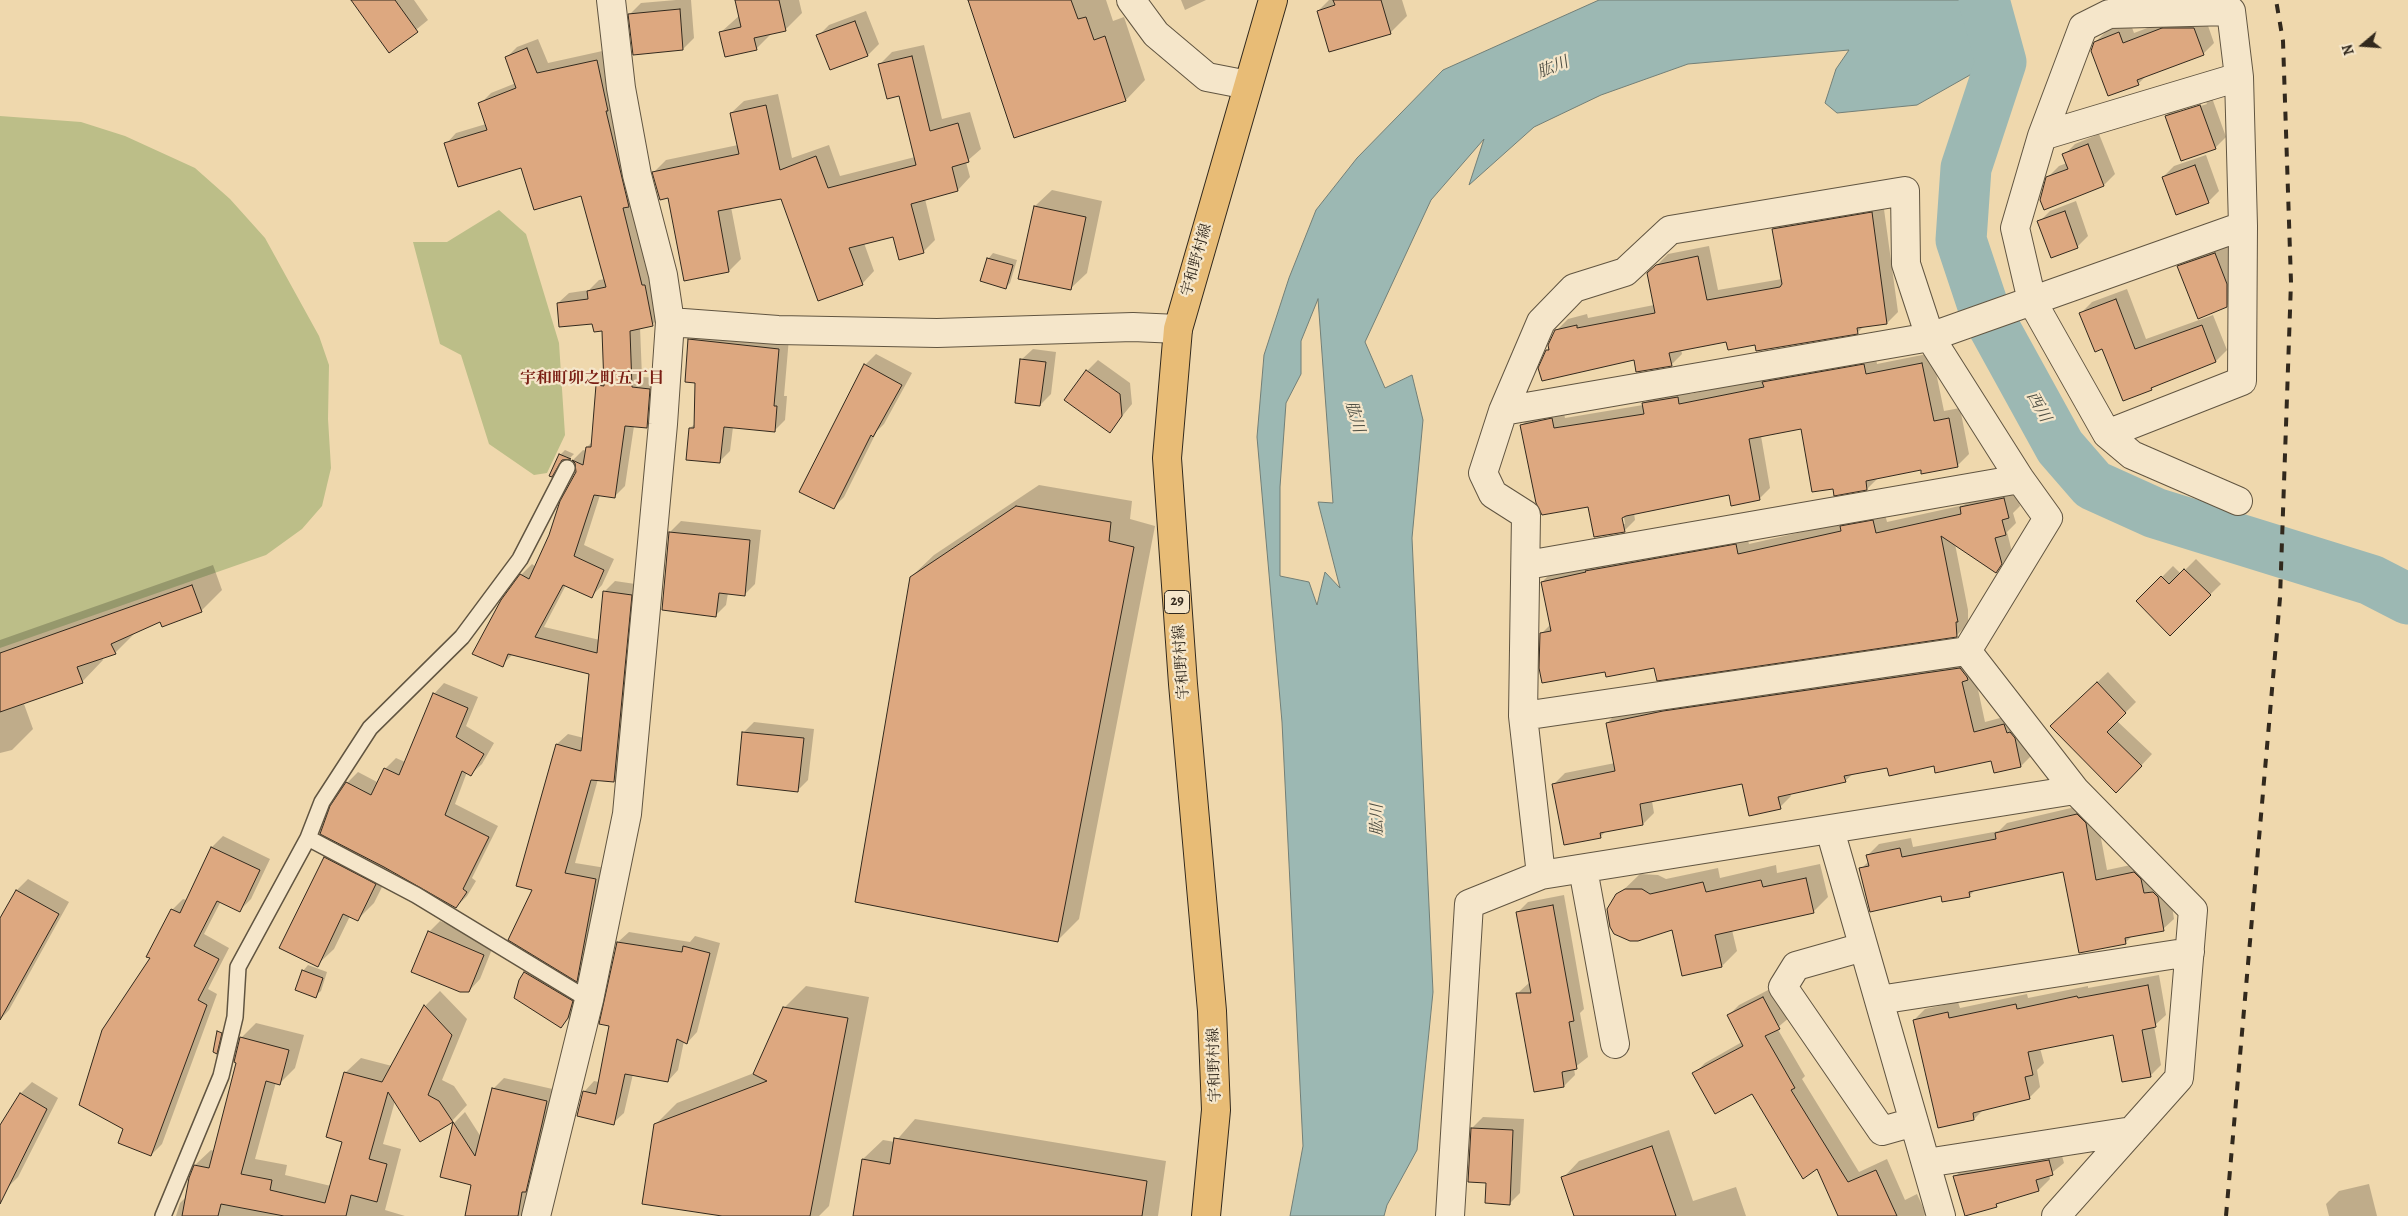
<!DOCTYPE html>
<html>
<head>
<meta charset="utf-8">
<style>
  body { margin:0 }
  #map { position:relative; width:2408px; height:1216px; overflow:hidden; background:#efd8ad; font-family:Alegreya,serif }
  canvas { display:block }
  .north { position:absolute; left:2338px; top:20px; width:50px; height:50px; -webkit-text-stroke:4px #f5e6ca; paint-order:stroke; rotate:252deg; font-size:14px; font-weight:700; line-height:20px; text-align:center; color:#32291d }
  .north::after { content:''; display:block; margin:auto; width:18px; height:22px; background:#32291d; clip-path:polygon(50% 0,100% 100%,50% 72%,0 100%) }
</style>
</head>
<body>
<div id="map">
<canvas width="2408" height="1216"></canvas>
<div class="north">N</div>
</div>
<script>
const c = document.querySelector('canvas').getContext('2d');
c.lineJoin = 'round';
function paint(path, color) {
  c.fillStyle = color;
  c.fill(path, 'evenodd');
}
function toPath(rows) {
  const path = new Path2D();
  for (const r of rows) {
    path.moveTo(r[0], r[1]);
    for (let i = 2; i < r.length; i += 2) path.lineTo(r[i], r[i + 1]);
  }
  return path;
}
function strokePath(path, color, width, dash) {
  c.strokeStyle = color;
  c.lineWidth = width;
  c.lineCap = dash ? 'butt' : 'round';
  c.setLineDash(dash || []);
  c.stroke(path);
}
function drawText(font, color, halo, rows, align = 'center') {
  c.font = font + ' Alegreya,"Noto Serif JP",serif';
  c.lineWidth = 4.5;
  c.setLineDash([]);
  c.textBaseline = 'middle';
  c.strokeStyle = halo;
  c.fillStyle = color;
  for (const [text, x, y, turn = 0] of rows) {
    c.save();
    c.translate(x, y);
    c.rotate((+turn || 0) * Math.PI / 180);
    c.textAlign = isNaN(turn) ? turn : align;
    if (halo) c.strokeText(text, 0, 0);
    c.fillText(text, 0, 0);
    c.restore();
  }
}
paint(toPath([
  [0,116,81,122,125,136,195,168,230,199,265,238,319,336,329,365,328,419,331,468,322,506,302,529,266,555,0,648],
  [499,210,526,234,559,343,565,435,547,473,534,475,489,444,461,355,440,344,413,242,447,242]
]), '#bcbe88');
const water = toPath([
  [1599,0,2000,0,1997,6,2003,40,1970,75,1917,105,1837,113,1825,103,1836,69,1849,50,1688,64,1601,95,1534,127,1469,185,1484,139,1431,200,1365,342,1385,388,1412,375,1423,420,1412,538,1433,992,1417,1150,1387,1205,1384,1216,1290,1216,1303,1146,1282,722,1257,437,1264,355,1289,278,1316,210,1357,158,1443,70,1599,0],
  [1318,299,1333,503,1318,502,1340,588,1325,572,1317,605,1309,582,1280,576,1280,487,1286,403,1301,374,1301,341,1318,299]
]);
paint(water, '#9cb8b3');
strokePath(water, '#727f77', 1);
paint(toPath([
  [371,0,414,0,428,20,390,51],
  [676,0,691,0,694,38,683,49,630,14,641,3],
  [736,0,799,0,802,13,785,30,772,33,756,49,720,33,740,15],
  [970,0,1106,0,1113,21,1124,17,1145,80,1126,100],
  [1181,0,1206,0,1185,10],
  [1329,0,1402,0,1407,16,1390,33,1318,11],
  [866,11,879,44,868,55,830,69,818,36,829,25],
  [2205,17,2214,43,2203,54,2147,75,2138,84,2095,42,2107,31,2130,22,2134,33,2174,18],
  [538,39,548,63,607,50,663,314,652,325,640,327,642,377,660,378,657,416,646,426,634,426,625,486,614,497,600,495,584,545,614,559,602,585,592,596,566,585,544,627,600,640,605,591,615,581,642,585,624,770,614,780,598,779,575,863,606,868,587,970,577,980,534,889,517,885,557,744,568,734,584,738,590,673,513,654,502,665,521,575,532,564,536,567,577,472,576,463,573,460,583,450,587,451,587,447,593,441,597,386,605,378,603,329,558,303,569,293,589,290,599,280,605,279,582,194,522,166,446,144,456,133,486,124,480,104,491,93,516,83,506,58,517,47],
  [924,45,942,119,970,112,981,149,966,162,970,177,958,190,925,199,935,240,923,252,894,235,864,243,874,271,862,284,782,198,731,207,741,259,729,271,669,197,654,172,666,160,738,145,731,113,744,101,778,94,792,158,829,145,840,176,915,157,900,94,879,65,892,52],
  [2211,95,2226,137,2215,148,2182,160,2166,116,2177,105],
  [2206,102,2207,104,2178,113,2178,111],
  [2099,134,2115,174,2104,185,2044,208,2047,178,2059,166,2067,163,2064,155,2075,144],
  [2206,155,2219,191,2208,202,2163,177,2174,166],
  [1052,190,1102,201,1087,273,1070,289,1035,206],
  [2076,201,2088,236,2077,247,2039,222,2050,211],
  [1883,202,1898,312,1887,323,1864,326,1858,332,1756,344,1727,340,1681,349,1682,354,1671,365,1635,358,1547,351,1556,331,1568,319,1587,314,1588,318,1654,305,1648,274,1668,254,1709,246,1718,290,1782,279,1773,229,1784,218],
  [2226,242,2238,272,2237,295,2226,306,2178,266,2189,255],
  [993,253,1017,260,1010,283,1005,288,988,259],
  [2127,289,2146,339,2213,315,2227,350,2216,361,2155,385,2151,389,2103,347,2081,313,2092,302],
  [699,329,789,338,784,396,787,396,785,420,775,430,733,427,730,451,719,462,690,428,695,424,696,382,689,340],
  [1033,349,1056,352,1051,394,1040,405,1021,360],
  [1932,353,1944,411,1960,408,1969,454,1958,465,1922,472,1922,468,1878,478,1867,489,1835,494,1834,488,1802,427,1761,436,1770,488,1759,499,1730,494,1634,513,1635,520,1624,531,1589,505,1522,425,1533,414,1563,408,1565,418,1643,405,1654,392,1688,386,1690,394,1875,354,1877,364],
  [1623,511,1625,524,1622,524,1620,512],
  [876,354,912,373,884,424,877,431,844,497,833,508,865,365],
  [1098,360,1130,383,1132,404,1110,431,1087,371],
  [565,450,574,454,570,458,563,459,551,476,560,455],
  [1039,485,1132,501,1130,519,1155,526,1079,919,1057,941,911,577,934,555],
  [2015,487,2020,506,2013,513,2016,523,2007,532,2012,552,1996,571,1955,544,1968,610,1968,624,1957,635,1606,671,1541,634,1551,624,1542,582,1553,571,1746,534,1749,544,1846,522,1884,510,1887,522,1964,505,1972,497],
  [681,521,761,530,755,584,744,595,728,593,726,605,715,616,670,532],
  [2196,559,2221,584,2170,634,2138,601,2173,566,2181,574],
  [213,565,222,590,201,611,161,620,136,632,115,653,102,657,103,660,82,682,28,700,24,704,33,729,12,750,0,753,0,640],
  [1971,657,1985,722,2015,714,2032,755,2021,766,1995,771,1992,760,1888,766,1854,773,1845,781,1790,793,1791,796,1780,807,1743,782,1652,801,1654,813,1643,824,1606,831,1600,837,1554,784,1565,773,1615,763,1607,723,1618,712],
  [2108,672,2136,702,2117,721,2152,754,2127,781,2063,715],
  [444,683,478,697,466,726,494,743,482,764,471,774,467,772,455,804,498,826,472,878,476,881,467,896,456,907,391,869,374,903,357,920,350,916,334,949,317,965,325,858,340,842,347,783,358,772,379,783,385,769,396,758,405,762,434,694],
  [754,722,814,729,808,780,798,790,744,732],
  [2088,804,2096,812,2107,870,2145,862,2169,886,2174,919,2163,929,2133,935,2125,943,2064,871,1975,890,1969,896,1942,895,1861,869,1869,861,1868,855,1879,844,1911,838,1913,847,1999,831,2007,823],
  [223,836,270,859,251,899,240,910,221,901,204,934,229,948,208,989,217,994,162,1144,151,1155,125,1128,95,1063,94,1055,103,1031,151,958,148,956,172,910,183,899,187,900,212,847],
  [1820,864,1828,897,1813,912,1732,930,1737,951,1722,966,1683,974,1673,928,1608,912,1612,901,1640,874,1658,875,1666,879,1718,868,1720,878,1776,865,1777,873],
  [28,879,69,902,9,1010,0,1020,0,921,17,890],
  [1564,895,1584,1009,1580,1013,1588,1057,1574,1068,1575,1075,1564,1086,1535,1091,1518,993,1530,982,1517,913,1528,902],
  [440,921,494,944,480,979,469,991,429,932],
  [629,932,690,942,695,936,720,943,697,1032,687,1043,684,1041,678,1070,668,1081,633,1074,624,1113,613,1123,584,1092,594,1081,599,1082,610,1025,618,942],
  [536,961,583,990,572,1015,561,1026,520,981],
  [308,965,327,972,321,991,315,996,303,971],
  [2159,975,2166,1015,2154,1026,2161,1065,2150,1076,2114,1034,2040,1048,2044,1063,2037,1070,2040,1087,2029,1098,1984,1109,1974,1119,1914,1020,1925,1009,1958,1002,1960,1008,2027,994,2028,998,2088,986,2088,988],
  [806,986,869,997,829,1206,819,1216,731,1216,655,1125,677,1103,754,1073,784,1008],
  [1774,987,1790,1017,1777,1028,1805,1076,1802,1079,1859,1172,1887,1159,1905,1200,1917,1194,1926,1214,1924,1216,1840,1216,1818,1168,1752,1092,1694,1074,1705,1063,1742,1042,1728,1016,1739,1005],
  [440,991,467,1019,442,1080,454,1086,467,1105,452,1121,395,1101,383,1144,401,1149,385,1210,405,1216,176,1216,180,1203,187,1196,195,1165,211,1150,214,1151,238,1063,241,1038,256,1023,304,1035,295,1068,280,1083,276,1082,255,1159,287,1165,285,1175,331,1186,344,1141,345,1073,361,1058,392,1066,425,1006],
  [504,1078,557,1090,526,1216,466,1216,472,1184,442,1176,454,1123,465,1112,481,1137,493,1089],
  [32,1082,58,1098,18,1177,7,1188,0,1200,0,1126,21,1093],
  [1483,1117,1524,1119,1520,1193,1509,1204,1487,1182,1472,1128],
  [915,1119,1166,1161,1158,1216,855,1216,863,1159,883,1140,895,1142],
  [1669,1130,1693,1201,1736,1187,1746,1216,1576,1216,1563,1178,1579,1161],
  [2060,1149,2064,1163,2049,1175,2050,1179,2039,1190,2001,1201,1996,1205,1955,1177,1965,1166],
  [2369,1184,2377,1216,2329,1216,2326,1204,2339,1191]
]), '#0003');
strokePath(toPath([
  [1984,0,2001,62,1966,168,1961,240,1984,309,2060,447,2093,485,2155,513,2371,580,2408,599]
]), '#9cb8b3', 51);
const building = toPath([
  [351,0,395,0,418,32,389,53,351,0],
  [735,0,779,0,786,31,754,38,757,50,725,57,719,32,741,27,735,0],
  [968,0,1071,0,1078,19,1086,17,1094,40,1105,36,1126,101,1014,138,968,0],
  [1333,0,1381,0,1391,34,1329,52,1317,11,1335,5,1333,0],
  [680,9,683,50,633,55,628,14,680,9],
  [855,21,868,56,830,70,816,35,855,21],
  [2162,28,2194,28,2204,55,2137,80,2139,85,2108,96,2091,51,2094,42,2119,32,2123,43,2162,28],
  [527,48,537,73,597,60,608,111,606,111,629,207,623,208,642,285,645,285,653,326,630,331,632,387,650,389,647,428,625,426,615,498,594,495,574,556,604,570,592,598,563,585,535,637,597,653,603,591,632,595,614,782,591,780,565,873,596,879,577,982,508,940,532,890,516,886,556,744,581,751,589,674,508,654,503,667,472,654,501,600,520,574,529,579,549,535,560,501,576,472,575,463,572,460,583,465,586,447,591,447,596,385,604,386,602,331,594,332,592,324,559,327,557,303,588,299,587,291,606,287,581,196,534,210,521,168,458,187,444,143,487,130,478,103,516,88,505,57,527,48],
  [912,56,930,131,958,123,969,162,952,167,958,191,911,204,924,253,899,260,893,237,849,248,863,285,818,301,781,199,718,211,729,272,684,281,668,198,660,200,652,172,739,154,730,113,766,105,780,170,816,156,828,188,916,165,899,96,887,99,878,64,912,56],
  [2200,105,2216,149,2181,161,2165,116,2200,105],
  [2088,144,2104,186,2044,210,2040,200,2046,177,2068,169,2062,154,2088,144],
  [2195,165,2209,203,2176,215,2162,177,2195,165],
  [1034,206,1086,217,1071,290,1018,279,1034,206],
  [2065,211,2078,248,2051,258,2037,221,2065,211],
  [1872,212,1887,324,1857,328,1858,334,1756,351,1755,345,1728,350,1726,342,1669,353,1672,366,1636,372,1634,360,1542,381,1538,368,1546,350,1549,350,1548,345,1555,330,1577,325,1577,328,1655,313,1647,273,1656,265,1698,256,1707,300,1780,287,1782,284,1772,229,1872,212],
  [2215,253,2227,284,2227,307,2198,319,2177,266,2215,253],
  [987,258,1013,265,1006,289,980,281,987,258],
  [2116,299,2135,349,2202,325,2216,362,2151,388,2152,390,2123,401,2102,349,2095,352,2079,313,2116,299],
  [688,339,779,349,774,406,777,406,775,432,724,427,720,463,686,460,689,428,694,428,695,383,685,382,688,339],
  [1020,359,1046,362,1040,406,1015,403,1020,359],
  [1922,363,1934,421,1949,418,1958,467,1921,474,1921,470,1866,481,1867,490,1834,496,1833,489,1812,492,1801,429,1749,439,1760,500,1731,506,1729,495,1626,516,1622,518,1625,532,1594,537,1588,507,1542,515,1536,503,1520,425,1552,418,1554,428,1644,414,1642,403,1678,397,1679,404,1764,387,1762,382,1864,364,1866,374,1922,363],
  [864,364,902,385,873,437,871,435,834,509,799,492,864,364],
  [1086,370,1120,394,1122,416,1110,433,1064,400,1086,370],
  [559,454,571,459,562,460,552,477,549,476,559,454],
  [2004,498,2009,518,2002,520,2006,535,1995,538,2002,564,1996,573,1941,536,1958,622,1956,622,1957,637,1657,681,1654,668,1606,677,1605,672,1542,683,1539,668,1540,633,1551,631,1541,582,1586,572,1585,571,1736,544,1738,554,1841,531,1840,526,1873,520,1876,533,1961,514,1960,507,2004,498],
  [1016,506,1111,522,1109,541,1134,547,1058,942,855,902,910,577,1016,506],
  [669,532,750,540,745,596,719,593,716,617,662,610,669,532],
  [2184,569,2211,595,2170,636,2136,601,2161,576,2169,584,2184,569],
  [192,585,202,612,162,627,160,622,111,644,116,654,77,667,83,683,0,712,0,653,192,585],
  [1960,668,1967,677,1968,680,1962,682,1974,732,2004,724,2007,733,2010,732,2015,738,2021,767,1994,773,1991,761,1935,773,1934,766,1889,776,1887,768,1844,776,1846,782,1778,797,1781,809,1749,816,1742,784,1640,804,1643,825,1600,833,1601,838,1564,845,1552,784,1615,771,1606,723,1663,711,1960,668],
  [2097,682,2126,713,2107,732,2142,766,2116,793,2050,726,2097,682],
  [433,693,468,708,456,737,484,754,471,776,462,771,445,815,489,837,463,889,467,892,456,908,384,867,320,834,330,806,346,782,371,795,384,768,399,775,433,693],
  [742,732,804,738,798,792,737,785,742,732],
  [2077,814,2086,823,2096,880,2134,872,2141,879,2144,893,2153,892,2158,897,2164,931,2125,938,2126,944,2079,953,2063,872,1969,892,1970,897,1942,902,1941,896,1870,912,1859,868,1869,866,1866,855,1900,848,1902,857,1996,839,1995,833,2077,814],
  [211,847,260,870,240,912,217,901,194,946,219,959,198,1000,207,1005,151,1156,118,1143,123,1129,79,1105,102,1030,150,958,146,957,171,909,180,913,211,847],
  [324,857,376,884,358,921,343,914,318,967,279,948,324,857],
  [1806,878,1814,913,1715,935,1722,967,1682,976,1672,930,1638,941,1630,941,1614,934,1610,927,1607,909,1616,894,1625,889,1642,889,1650,894,1703,882,1706,892,1761,880,1763,887,1806,878],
  [16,890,59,914,0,1020,0,918,16,890],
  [1553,905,1574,1021,1569,1022,1577,1069,1562,1072,1564,1087,1534,1092,1516,993,1531,993,1516,912,1553,905],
  [428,931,484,955,469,992,460,992,411,972,428,931],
  [617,942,682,952,683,946,710,953,687,1044,677,1039,668,1082,625,1074,614,1125,577,1116,583,1091,596,1094,609,1026,599,1024,617,942],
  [302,970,323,978,316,998,295,990,302,970],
  [524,972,573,1001,568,1018,561,1028,514,998,519,980,524,972],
  [2148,985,2156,1027,2142,1030,2151,1077,2122,1082,2113,1035,2028,1052,2033,1075,2025,1077,2030,1099,1973,1113,1974,1120,1938,1128,1913,1020,1948,1012,1949,1018,2016,1004,2017,1009,2077,996,2078,998,2148,985],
  [1763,997,1780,1029,1765,1036,1795,1088,1791,1090,1848,1182,1876,1170,1897,1216,1838,1216,1817,1169,1803,1179,1752,1094,1715,1114,1692,1073,1743,1046,1727,1015,1763,997],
  [424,1005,452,1035,428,1095,439,1101,453,1122,420,1142,388,1092,369,1159,387,1164,377,1202,351,1195,346,1216,284,1216,221,1204,218,1216,182,1216,189,1178,194,1165,209,1168,236,1063,234,1062,240,1037,289,1050,280,1085,266,1081,241,1174,272,1180,270,1190,325,1203,342,1142,326,1137,344,1072,382,1082,424,1005],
  [783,1007,848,1018,810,1216,722,1216,642,1204,654,1124,767,1081,753,1074,783,1007],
  [217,1031,222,1033,217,1054,213,1052,217,1031],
  [492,1088,547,1101,542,1124,526,1192,522,1192,518,1216,465,1216,471,1185,440,1177,453,1122,475,1156,492,1088],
  [20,1093,47,1109,0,1204,0,1125,20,1093],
  [1471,1128,1513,1130,1510,1205,1485,1203,1486,1183,1468,1182,1471,1128],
  [894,1138,1147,1181,1142,1216,853,1216,862,1159,890,1164,894,1138],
  [1652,1146,1676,1216,1574,1216,1561,1177,1652,1146],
  [2049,1160,2053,1175,2036,1180,2039,1191,1996,1204,1997,1207,1965,1216,1953,1176,2049,1160]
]);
paint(building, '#dda880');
strokePath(building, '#32291d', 1);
const lane = toPath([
  [308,838,416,895,589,1000],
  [163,1216,221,1076,235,1017,238,967,308,838,322,802,370,728,462,637,520,559,567,468]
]);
const street = toPath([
  [1131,0,1156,34,1207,77,1248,85],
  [2042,136,2239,77],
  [670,322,778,330,937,333,1133,327,1178,329],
  [1503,411,1930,337,2243,226],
  [2107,434,2242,381,2243,226,2239,77,2231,11,2109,14,2083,27,2042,136,2015,228,2032,301,2107,434,2132,455,2238,501],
  [1527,565,2020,479],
  [1523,716,1967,651],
  [1830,830,1941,1216],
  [1583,869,1615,1044],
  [1541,875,1523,716,1526,515,1493,494,1483,473,1503,411,1541,322,1574,288,1625,272,1670,230,1905,191,1906,264,1930,337,2020,479,2048,518,1967,651,2075,790,2193,910,2179,1078,2056,1216],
  [1863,947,1796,966,1783,987,1882,1131,1914,1122],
  [1879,1000,2190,952],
  [1926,1163,2132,1131],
  [536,1216,589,1000,627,814,663,424,670,322,663,275,637,175,621,88,611,0],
  [1450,1216,1469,904,1541,875,2075,790]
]);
const primary = toPath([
  [1206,1216,1216,1110,1212,1011,1183,684,1167,458,1178,329,1273,0]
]);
strokePath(lane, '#615541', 18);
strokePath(street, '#615541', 30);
strokePath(primary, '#32291d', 30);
strokePath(lane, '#f5e6ca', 15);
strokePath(street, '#f5e6ca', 28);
strokePath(primary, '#e8bc76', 28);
strokePath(toPath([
  [2226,1216,2280,598,2291,282,2283,41,2276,0]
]), '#32291d', 4, [9, 9]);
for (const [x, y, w] of [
  [1177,602,25]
]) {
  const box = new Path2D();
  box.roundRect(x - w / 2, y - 11.5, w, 23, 4);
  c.fillStyle = '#f5e6ca';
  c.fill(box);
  strokePath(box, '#32291d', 1);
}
drawText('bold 14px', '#32291d', null, [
  ["29",1177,602]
]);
drawText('15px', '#32291d', '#f5e6ca', [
  ["宇和野村線",1197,260,-74],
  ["宇和野村線",1182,662,-94],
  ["宇和野村線",1215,1065,-92]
]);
drawText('italic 16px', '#4c4d42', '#f5e6ca', [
  ["肱川",1553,68,-22],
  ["西川",2038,407,61],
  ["肱川",1354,417,74],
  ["肱川",1378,820,-90]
]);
drawText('bold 16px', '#7a1f14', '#f5e6ca', [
  ["宇和町卯之町五丁目",592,379]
]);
</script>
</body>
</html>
